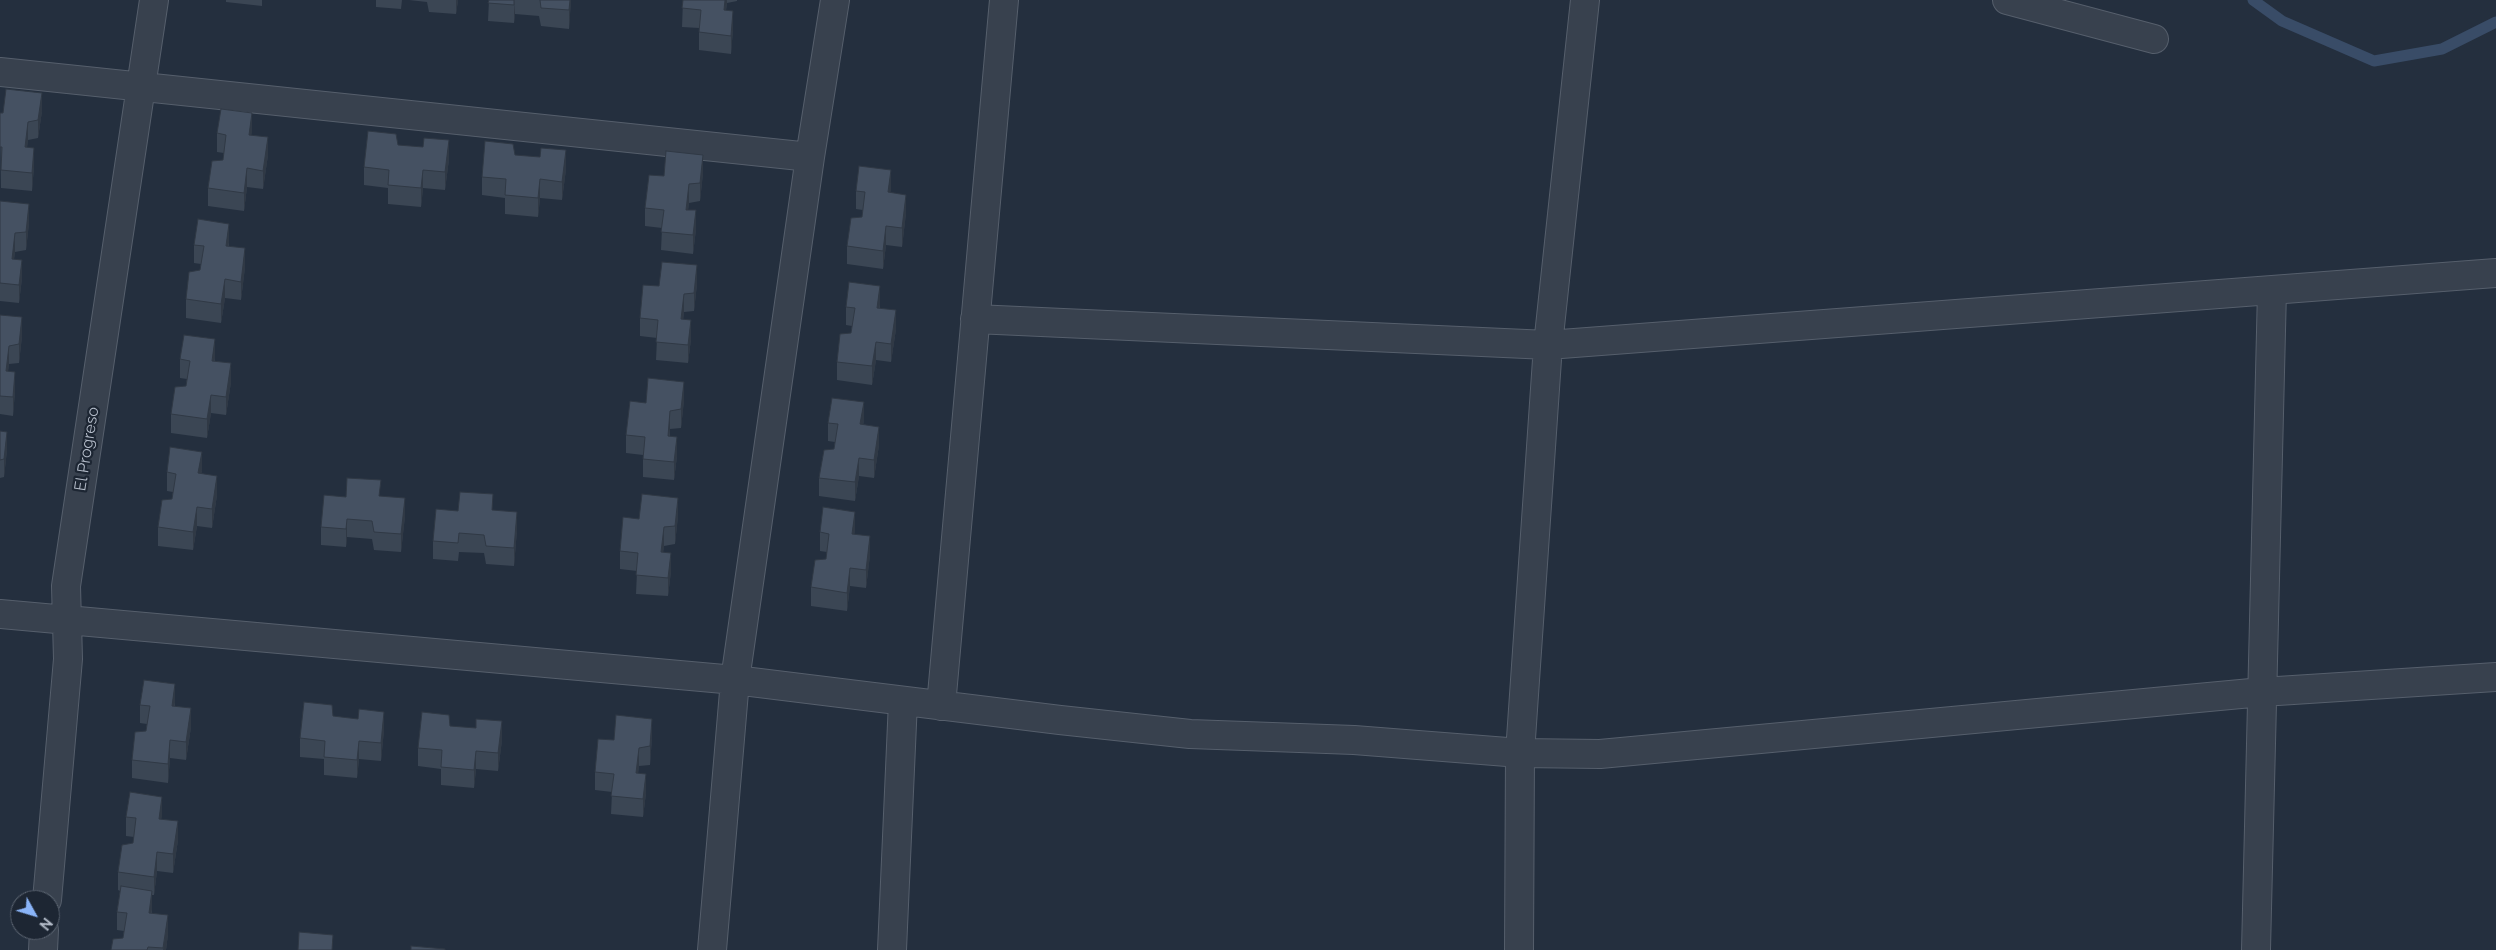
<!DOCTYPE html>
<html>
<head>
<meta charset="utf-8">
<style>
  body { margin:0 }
  #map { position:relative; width:2496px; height:950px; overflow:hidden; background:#242f3e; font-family:Raleway,sans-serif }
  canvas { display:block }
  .north { position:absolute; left:10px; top:890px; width:50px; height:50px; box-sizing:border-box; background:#1d2633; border:1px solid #59626f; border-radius:50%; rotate:129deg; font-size:14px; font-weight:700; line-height:20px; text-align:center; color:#b4bcc9 }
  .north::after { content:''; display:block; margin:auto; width:18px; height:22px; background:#8ab4f8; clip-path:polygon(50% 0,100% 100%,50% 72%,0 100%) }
</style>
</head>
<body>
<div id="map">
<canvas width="2496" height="950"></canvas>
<div class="north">N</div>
</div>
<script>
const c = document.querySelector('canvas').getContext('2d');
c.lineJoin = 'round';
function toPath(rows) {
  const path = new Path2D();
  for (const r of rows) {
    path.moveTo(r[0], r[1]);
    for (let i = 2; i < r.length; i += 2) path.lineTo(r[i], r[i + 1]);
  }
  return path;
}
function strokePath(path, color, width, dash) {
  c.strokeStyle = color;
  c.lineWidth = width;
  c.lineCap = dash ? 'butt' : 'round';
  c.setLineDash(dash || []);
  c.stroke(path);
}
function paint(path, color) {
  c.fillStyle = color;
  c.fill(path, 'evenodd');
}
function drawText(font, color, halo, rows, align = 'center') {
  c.font = font + ' Raleway,sans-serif';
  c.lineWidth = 4.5;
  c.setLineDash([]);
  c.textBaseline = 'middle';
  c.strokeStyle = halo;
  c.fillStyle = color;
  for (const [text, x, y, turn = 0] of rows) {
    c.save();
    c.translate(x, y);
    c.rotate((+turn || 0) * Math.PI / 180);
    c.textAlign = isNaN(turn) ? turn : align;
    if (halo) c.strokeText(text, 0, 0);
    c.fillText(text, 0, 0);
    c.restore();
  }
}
strokePath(toPath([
  [2253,0,2282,21,2374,61,2442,49,2496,22]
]), '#394c67', 11);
const minor = toPath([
  [2007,0,2154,39],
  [0,72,810,157],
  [975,319,1548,345,2496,273],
  [0,614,735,680,1060,720,1190,734,1354,740,1520,753,1600,754,2262,692,2496,677],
  [941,706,1004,0],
  [47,900,68,659,66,586,154,0],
  [43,950,44,930],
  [712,950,735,680,810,157,835,0],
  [892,950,903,701],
  [1519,950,1520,753,1548,345,1585,0],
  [2256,950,2272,290]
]);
strokePath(minor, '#565f6c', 30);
strokePath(minor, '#38414e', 28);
paint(toPath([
  [226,0,262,0,262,6,226,2],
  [376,0,402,0,401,9,376,7],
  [409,0,458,0,456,14,429,12,427,2],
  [489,0,571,0,569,29,541,26,539,16,515,14,514,23,488,21],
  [683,0,737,0,737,1,727,3,726,10,733,29,731,54,699,50,699,28,682,27],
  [42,111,38,138,28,140,27,147,34,166,32,191,1,188,0,113],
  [252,131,251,135,268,155,263,189,247,187,244,211,208,206,208,188,223,160,224,153,217,152,217,133],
  [398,145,449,159,445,190,423,188,421,207,388,204,388,188,364,185,364,167],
  [515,155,566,169,562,200,540,198,538,217,505,214,505,198,482,195,482,177],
  [703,173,700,201,689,203,688,210,696,229,693,254,661,250,662,228,645,226,645,208,664,176],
  [891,189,890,193,906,213,902,247,886,245,883,269,847,264,847,246,862,217,863,210,856,209,856,191],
  [0,201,29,223,26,250,15,252,14,259,22,278,19,303,0,301],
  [229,242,229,246,245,267,241,300,225,298,221,323,186,318,186,299,200,270,201,264,194,263,194,245],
  [697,284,694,311,684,312,683,320,691,339,688,363,656,360,657,338,640,336,640,318,659,286],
  [880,304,880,308,896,329,891,362,876,360,872,385,837,380,837,362,851,333,852,326,846,325,846,307],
  [0,315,22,336,19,363,9,364,8,371,15,391,13,416,0,414],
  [215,358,215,361,231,382,226,415,211,413,207,438,171,433,171,414,186,386,187,379,180,378,180,359],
  [684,400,681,428,670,429,670,436,677,456,674,480,643,477,643,455,626,453,626,435,646,403],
  [864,420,863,425,879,445,874,478,859,476,855,501,819,496,819,478,834,449,835,442,828,441,828,423],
  [0,431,7,450,4,477,0,478],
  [202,470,201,474,217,495,212,528,197,526,193,550,158,546,158,527,172,499,173,492,167,491,167,472],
  [381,496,405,516,401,552,374,550,372,539,347,537,346,547,321,545,321,527,346,497],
  [493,510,517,530,514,566,486,564,484,553,459,552,458,561,433,559,433,541,458,511],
  [678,516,675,544,664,546,663,552,671,571,668,596,636,594,637,571,620,569,620,551,639,519],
  [855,531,854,534,870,555,866,588,850,586,847,611,811,606,811,587,826,559,827,552,820,551,820,532],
  [175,702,175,706,191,727,186,760,170,758,168,783,132,778,132,760,146,731,147,724,140,723,140,705],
  [333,716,384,730,381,761,359,759,357,778,324,775,324,759,300,757,300,738],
  [450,726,502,740,498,771,476,769,474,788,441,785,441,769,418,766,418,748],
  [652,737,650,765,639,766,638,773,646,793,643,817,611,814,612,792,595,790,595,772,614,740],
  [162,815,161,819,178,840,173,873,157,871,154,895,152,895,152,913,168,934,166,950,111,950,123,938,124,931,117,930,117,912,120,891,118,890,118,872,133,843,134,837,126,836,126,817]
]), '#3b4654');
paint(toPath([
  [456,0,458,0,456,14],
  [514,0,515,14,514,23],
  [570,0,571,0,569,29,569,10],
  [725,0,727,0,727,3,724,28,724,10],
  [733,11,733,29,731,54,731,36],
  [42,93,42,111,38,138,38,120],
  [252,113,252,131,249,153,249,135],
  [28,122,28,140,25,165,25,147],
  [268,137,268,155,263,189,263,171],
  [449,140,449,159,445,190,445,172],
  [34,148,34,166,32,191,32,173],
  [566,150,566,169,562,200,562,182],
  [703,155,703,173,700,201,700,183],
  [247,168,247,187,244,211,244,193],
  [423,170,423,188,421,207,421,188],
  [891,170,891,189,888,211,888,192],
  [540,179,540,198,538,217,538,198],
  [689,184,689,203,686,228,686,210],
  [906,195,906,213,902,247,902,228],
  [29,204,29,223,26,250,26,232],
  [696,210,696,229,693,254,693,235],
  [229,224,229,242,226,264,226,246],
  [886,226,886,245,883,269,883,251],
  [15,233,15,252,12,277,12,259],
  [245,248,245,267,241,300,241,282],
  [22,260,22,278,19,303,19,285],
  [697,265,697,284,694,311,694,293],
  [225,279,225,298,221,323,221,304],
  [880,286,880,304,877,326,877,308],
  [684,294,684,312,681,338,681,319],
  [896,310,896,329,891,362,891,344],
  [22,317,22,336,19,363,19,344],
  [691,320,691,339,688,363,688,345],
  [215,339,215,358,212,379,212,361],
  [876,342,876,360,872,385,872,366],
  [9,346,9,364,6,389,6,371],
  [231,363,231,382,226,415,226,397],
  [15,372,15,391,13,416,13,397],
  [684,382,684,400,681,428,681,409],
  [211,395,211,413,207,438,207,419],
  [864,402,864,420,860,443,860,424],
  [670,411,670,429,668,454,668,436],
  [879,427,879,445,874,478,874,460],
  [7,432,7,450,4,477,4,459],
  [677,437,677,456,674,480,674,462],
  [202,452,202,470,198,492,198,473],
  [859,458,859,476,855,501,855,482],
  [217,476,217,495,212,528,212,509],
  [405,498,405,516,401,552,401,534],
  [678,498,678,516,675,544,675,526],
  [197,507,197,526,193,550,193,532],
  [517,512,517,530,514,566,514,548],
  [855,512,855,531,852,552,852,534],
  [347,519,347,537,346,547,346,529],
  [664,527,664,546,661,570,661,552],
  [870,536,870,555,866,588,866,570],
  [671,553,671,571,668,596,668,578],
  [850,568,850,586,847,611,847,593],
  [175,684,175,702,172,724,172,706],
  [191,708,191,727,186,760,186,742],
  [384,712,384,730,381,761,381,743],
  [652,719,652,737,650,765,650,746],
  [502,721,502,740,498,771,498,753],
  [170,740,170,758,168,783,168,764],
  [359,741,359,759,357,778,357,760],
  [639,748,639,766,636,792,636,773],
  [476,751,476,769,474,788,474,770],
  [646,774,646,793,643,817,643,799],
  [162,797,162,815,159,837,159,819],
  [178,821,178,840,173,873,173,854],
  [157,852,157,871,154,895,154,877],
  [152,891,152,909,149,931,149,913],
  [168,915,168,934,166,950,163,950]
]), '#303945');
const building = toPath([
  [489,0,514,0,514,5,488,3,489,0],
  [540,0,570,0,569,10,541,8,540,0],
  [683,0,725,0,724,10,733,11,731,36,699,32,701,10,682,8,683,0],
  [6,89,42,93,38,120,28,122,25,147,34,148,32,173,1,170,2,147,0,147,0,113,3,113,6,89],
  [221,109,252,113,249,135,268,137,263,171,247,168,244,193,208,188,212,161,223,160,226,135,217,133,221,109],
  [368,131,396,134,398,145,423,147,424,138,449,140,445,172,423,170,421,188,388,185,389,170,364,167,368,131],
  [485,141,513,144,515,155,540,157,541,148,566,150,562,182,540,179,538,198,505,195,506,179,482,177,485,141],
  [666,151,703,155,700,183,689,184,686,210,696,210,693,235,661,232,664,210,645,208,649,175,664,176,666,151],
  [859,166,891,170,888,192,906,195,902,228,886,226,883,251,847,246,851,218,862,217,865,192,856,191,859,166],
  [0,201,29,204,26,232,15,233,12,259,22,260,19,285,0,283,0,201],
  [198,219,229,224,226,246,245,248,241,282,225,279,221,304,186,299,189,272,200,270,204,246,194,245,198,219],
  [662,262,697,265,694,293,684,294,681,319,691,320,688,345,656,342,658,320,640,318,643,285,659,286,662,262],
  [849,282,880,286,877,308,896,310,891,344,876,342,872,366,837,362,840,334,851,333,855,308,846,307,849,282],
  [0,315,22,317,19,344,9,346,6,371,15,372,13,397,0,396,0,315],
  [184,335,215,339,212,361,231,363,226,397,211,395,207,419,171,414,175,387,186,386,190,361,180,359,184,335],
  [648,378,684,382,681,409,670,411,668,436,677,437,674,462,643,459,645,437,626,435,630,401,646,403,648,378],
  [832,398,864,402,860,424,879,427,874,460,859,458,855,482,819,478,824,450,834,449,838,424,828,423,832,398],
  [0,431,7,432,4,459,0,460,0,431],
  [170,447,202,452,198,473,217,476,212,509,197,507,193,532,158,527,162,500,172,499,176,474,167,472,170,447],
  [347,478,381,480,379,496,405,498,401,534,374,532,372,521,347,519,346,529,321,527,324,495,346,497,347,478],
  [460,492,493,494,492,510,517,512,514,548,486,546,484,535,459,533,458,543,433,541,436,509,458,511,460,492],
  [642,494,678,498,675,526,664,527,661,552,671,553,668,578,636,575,638,553,620,551,623,517,639,519,642,494],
  [823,507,855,512,852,534,870,536,866,570,850,568,847,593,811,587,815,560,826,559,829,534,820,532,823,507],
  [144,680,175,684,172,706,191,708,186,742,170,740,168,764,132,760,135,732,146,731,150,706,140,705,144,680],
  [304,702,332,705,333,716,358,719,359,709,384,712,381,743,359,741,357,760,324,757,325,741,300,738,304,702],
  [422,712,449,715,450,726,476,728,476,719,502,721,498,753,476,751,474,770,441,767,442,750,418,748,422,712],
  [616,715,652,719,650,746,639,748,636,773,646,774,643,799,611,796,614,774,595,772,598,739,614,740,616,715],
  [130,792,162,797,159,819,178,821,173,854,157,852,154,877,118,872,122,845,133,843,136,818,126,817,130,792],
  [121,886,152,891,149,913,168,915,163,948,148,947,147,950,111,950,113,939,123,938,127,913,117,912,121,886],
  [299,932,333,935,332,950,298,950,299,932],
  [411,946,445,949,445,950,411,950,411,946]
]);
paint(building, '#455162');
strokePath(building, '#303945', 1);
drawText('16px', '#b4bcc9', '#1d2633', [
  ["El Progreso",87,449,-81]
]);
</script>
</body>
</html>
